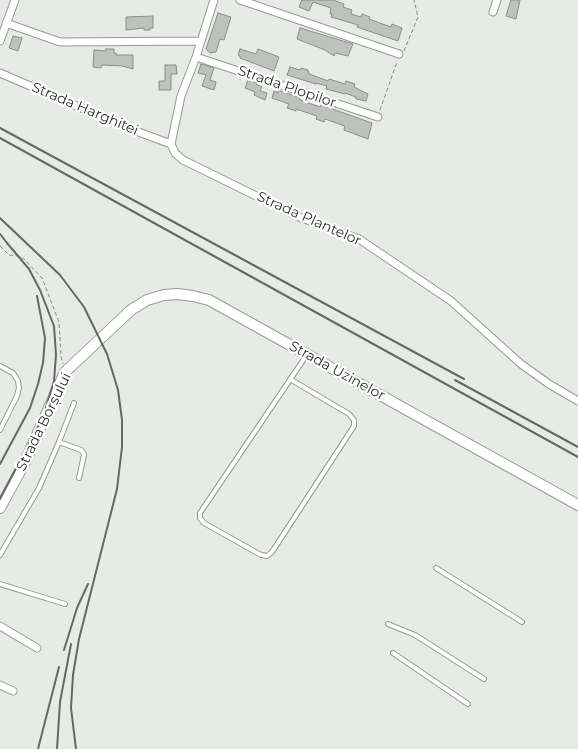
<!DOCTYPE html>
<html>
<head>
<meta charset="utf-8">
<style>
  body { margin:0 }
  canvas { display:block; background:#e7ebe6 }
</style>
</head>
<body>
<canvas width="578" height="749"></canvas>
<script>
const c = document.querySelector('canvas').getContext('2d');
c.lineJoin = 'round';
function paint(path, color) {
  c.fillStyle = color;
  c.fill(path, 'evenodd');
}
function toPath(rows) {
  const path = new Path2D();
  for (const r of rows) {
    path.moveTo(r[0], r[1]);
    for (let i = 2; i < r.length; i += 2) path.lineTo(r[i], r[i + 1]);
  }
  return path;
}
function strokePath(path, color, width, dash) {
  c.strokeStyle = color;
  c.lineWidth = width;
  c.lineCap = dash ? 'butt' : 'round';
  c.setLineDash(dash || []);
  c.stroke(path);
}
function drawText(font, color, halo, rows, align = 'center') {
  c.font = font + ' Montserrat,sans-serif';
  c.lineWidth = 4.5;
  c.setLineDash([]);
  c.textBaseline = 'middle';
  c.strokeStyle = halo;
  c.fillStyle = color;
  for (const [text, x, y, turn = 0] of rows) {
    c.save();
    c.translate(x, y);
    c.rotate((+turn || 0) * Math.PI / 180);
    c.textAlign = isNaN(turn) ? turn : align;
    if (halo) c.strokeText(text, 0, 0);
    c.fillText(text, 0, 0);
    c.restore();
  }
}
const building = toPath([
  [302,0,333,0,344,4,343,7,352,10,351,14,361,17,362,14,370,17,369,19,391,27,392,24,402,28,398,41,357,27,358,25,331,17,332,14,330,14,331,8,313,2,309,11,299,7,302,0],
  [511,0,520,0,516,19,506,16,511,0],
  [218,13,231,17,224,40,220,39,216,52,210,53,206,49,218,13],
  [153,16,153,28,150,28,150,30,144,30,144,28,126,30,126,17,153,16],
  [300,28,353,44,348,56,335,53,334,56,325,50,297,39,300,28],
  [13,36,22,38,18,51,9,48,13,36],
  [106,49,114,49,114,53,116,53,116,55,133,55,133,69,122,66,102,65,101,68,93,67,94,50,106,51,106,49],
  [240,49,256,54,258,49,279,57,274,71,240,58,240,56,238,55,240,49],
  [201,64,214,68,210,80,216,82,214,90,202,86,206,75,198,73,201,64],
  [165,65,176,65,177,74,171,74,171,90,159,90,159,81,165,81,165,65],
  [290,67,300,70,301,68,308,70,309,74,328,81,329,79,345,84,346,81,355,84,354,87,368,94,366,101,356,99,356,97,345,93,345,94,326,89,327,86,316,83,316,84,287,75,290,67],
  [248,80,257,83,256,84,262,87,260,91,267,93,265,100,254,95,255,92,245,88,248,80],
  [278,90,300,98,300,100,320,107,321,105,372,123,368,139,344,130,345,126,325,119,324,122,316,119,317,116,296,109,296,111,287,108,289,104,272,98,274,91,278,93,278,90]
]);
paint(building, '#bec2bd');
strokePath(building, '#8a8e89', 1);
const lane = toPath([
  [0,366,13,373,18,381,19,388,17,396,0,430],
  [290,379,349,414,354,420,354,426,272,552,267,556,261,555,204,523,200,518,200,513,306,356],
  [59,442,81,450,83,452,84,455,79,478],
  [0,555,39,488,59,442,74,403],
  [436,568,522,622],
  [0,584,65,604],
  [388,624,415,635,484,679],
  [393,653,468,704]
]);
const street = toPath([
  [214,0,196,57,181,96,171,144,175,153,183,160,299,217,359,239,451,301,521,364,549,384,578,401],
  [240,0,399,54],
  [493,12,497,0],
  [6,23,60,42,201,41],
  [0,41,15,0],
  [196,57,378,117],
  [0,73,125,127,171,144],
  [0,626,37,648],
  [0,685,13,691]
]);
const secondary = toPath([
  [0,508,25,462,65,372,131,310,147,300,164,295,177,294,193,296,209,300,578,505]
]);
strokePath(lane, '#969995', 6);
strokePath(street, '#969995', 9);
strokePath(secondary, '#969995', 12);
strokePath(toPath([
  [404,51,418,17,414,0],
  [380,110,397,62],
  [0,246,9,255,19,256,24,259,42,278,59,322,61,356,63,364]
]), '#888b88', 1, [4, 2.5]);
strokePath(lane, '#fff', 4);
strokePath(street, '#fff', 7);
strokePath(secondary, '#fff', 10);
strokePath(toPath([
  [0,128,464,379],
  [0,138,578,457],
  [0,218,60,275,84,307,107,354,118,390,122,420,122,447,117,489,79,639,73,675,71,708,76,749],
  [0,234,11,248],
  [455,380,578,447],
  [0,464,30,408,38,384,43,363,45,338,37,296],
  [0,499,43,417,54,381,56,355,54,326,40,290,29,269,7,243],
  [64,650,77,608,88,584],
  [38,749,59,667],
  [57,749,60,702,71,644]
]), '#676866', 2);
drawText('14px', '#2e2f2e', '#fff', [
  ["Strada Plopilor",287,87,19],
  ["Strada Harghitei",85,109,23],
  ["Strada Plantelor",309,219,24],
  ["Strada Uzinelor",337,371,29],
  ["Strada Borșului",44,422,-64]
]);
</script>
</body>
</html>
